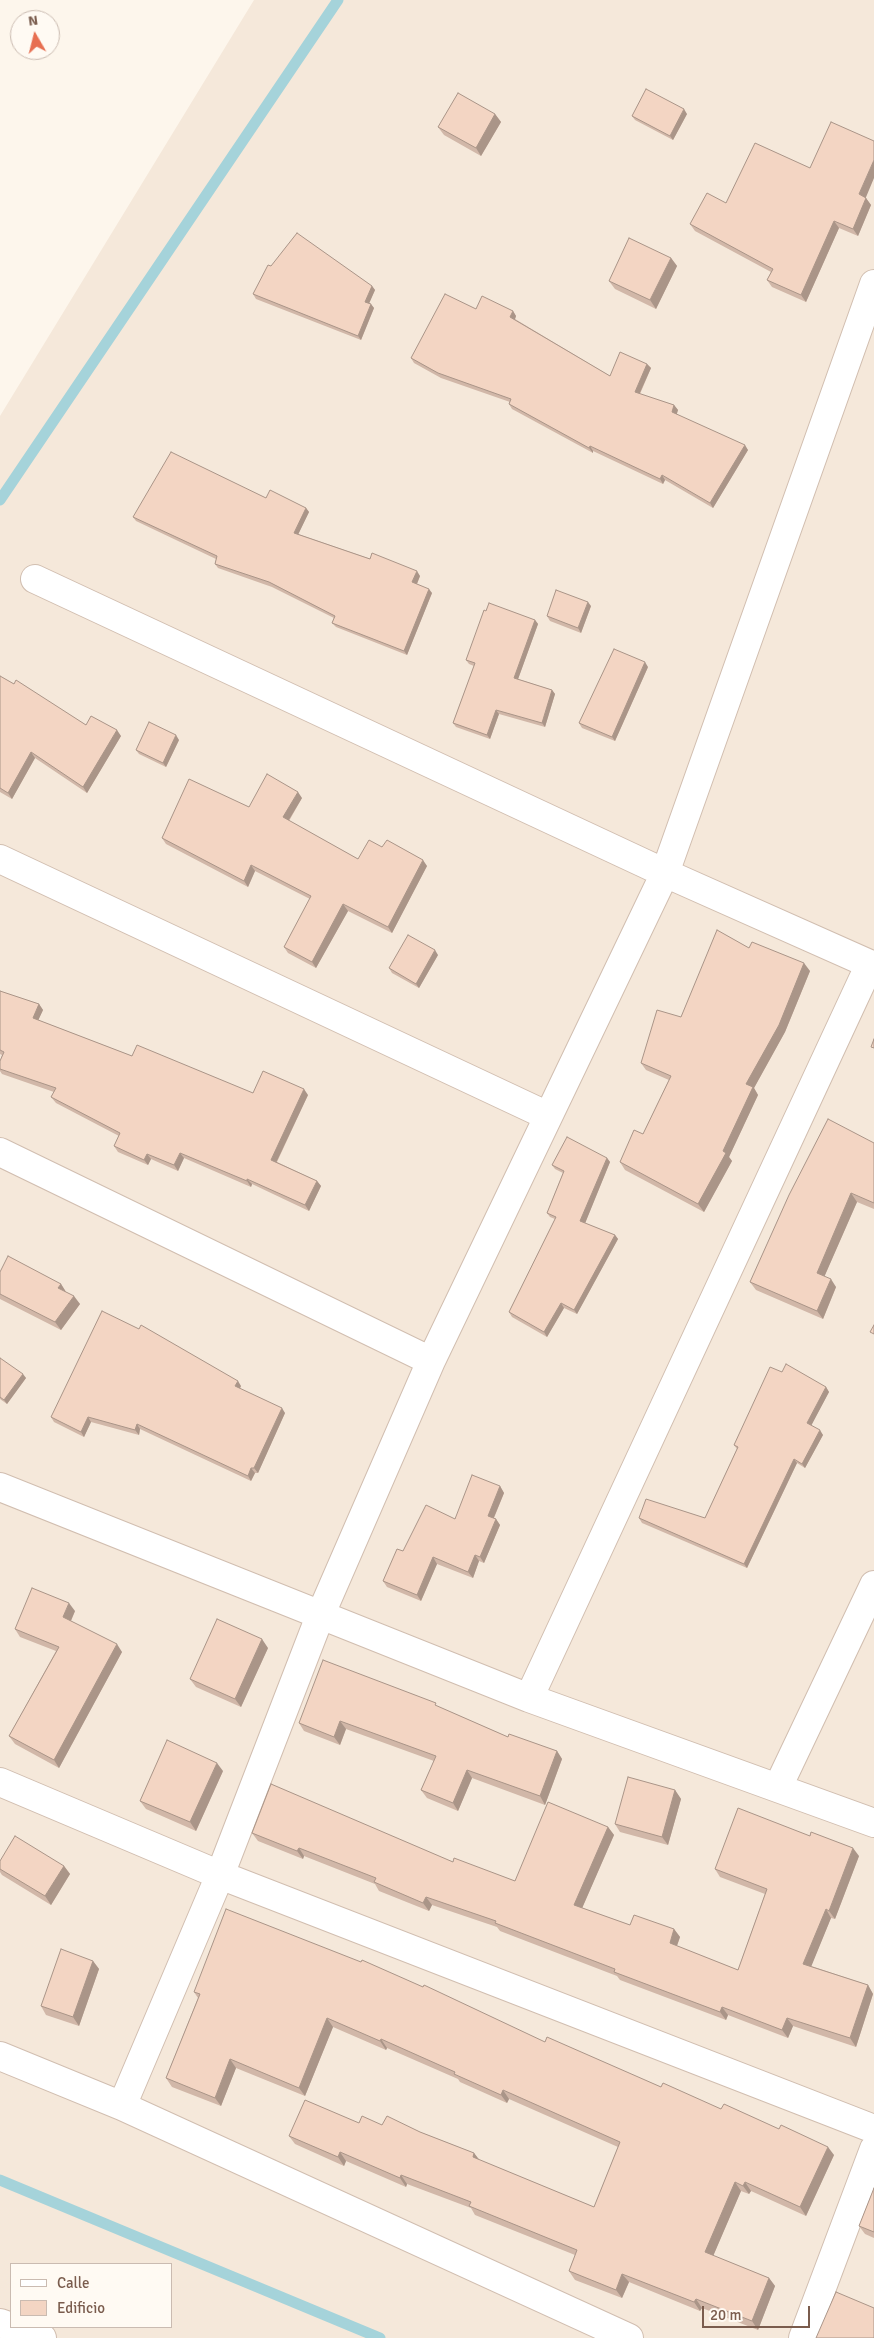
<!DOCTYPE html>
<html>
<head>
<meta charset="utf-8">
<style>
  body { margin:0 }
  #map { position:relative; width:874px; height:2338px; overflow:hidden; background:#fdf6ec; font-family:Signika,sans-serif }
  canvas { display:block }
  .legend { position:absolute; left:10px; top:2263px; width:162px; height:65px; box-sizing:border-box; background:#fffaf3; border:1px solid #cabbb1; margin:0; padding:6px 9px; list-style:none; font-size:15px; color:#7a5c4d }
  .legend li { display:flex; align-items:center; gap:10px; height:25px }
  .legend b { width:25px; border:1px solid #cabbb1 }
  .north { position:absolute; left:10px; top:10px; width:50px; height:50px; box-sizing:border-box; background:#fffaf3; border:1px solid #cabbb1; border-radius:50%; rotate:352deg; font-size:14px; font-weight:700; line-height:20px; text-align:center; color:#7a5c4d }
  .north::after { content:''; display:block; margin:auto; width:18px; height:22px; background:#e76f51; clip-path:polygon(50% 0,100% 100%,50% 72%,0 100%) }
  .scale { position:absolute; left:702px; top:2306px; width:108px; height:22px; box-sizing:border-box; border:2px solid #7a5c4d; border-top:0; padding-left:6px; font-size:15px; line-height:18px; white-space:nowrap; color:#7a5c4d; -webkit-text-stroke:4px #fffaf3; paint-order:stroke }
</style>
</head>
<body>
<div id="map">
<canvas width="874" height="2338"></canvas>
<ul class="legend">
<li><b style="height:6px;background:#fff"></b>Calle</li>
<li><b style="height:14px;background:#f3d5c3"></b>Edificio</li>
</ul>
<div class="north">N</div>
<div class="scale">20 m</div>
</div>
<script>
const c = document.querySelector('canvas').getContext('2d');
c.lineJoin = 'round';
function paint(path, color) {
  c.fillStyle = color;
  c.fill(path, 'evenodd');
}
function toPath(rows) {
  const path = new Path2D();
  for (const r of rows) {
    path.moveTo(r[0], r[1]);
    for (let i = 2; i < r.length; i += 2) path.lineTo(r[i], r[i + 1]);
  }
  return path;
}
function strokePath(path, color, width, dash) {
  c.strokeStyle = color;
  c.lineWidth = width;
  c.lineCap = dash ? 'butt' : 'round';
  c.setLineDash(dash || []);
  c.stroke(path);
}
paint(toPath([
  [254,0,874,0,874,2338,0,2338,0,416],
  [11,2264,171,2264,171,2327,11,2327]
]), '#f5e8da');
strokePath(toPath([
  [0,500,338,0],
  [0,2180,380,2338]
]), '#a5d3da', 11);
const minor = toPath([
  [35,579,665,873,874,966],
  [0,859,548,1116],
  [0,1152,431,1361],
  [0,1487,529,1698,874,1823],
  [529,1698,870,964],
  [0,1782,220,1875,874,2129],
  [778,1787,874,1585],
  [0,2056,122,2106,629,2338],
  [122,2106,220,1875,320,1616,431,1361,665,873,874,284],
  [0,2323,42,2338],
  [803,2338,874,2149]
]);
strokePath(minor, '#d1beb0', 30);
strokePath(minor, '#fff', 28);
paint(toPath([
  [495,114,501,122,481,156,444,135,438,127],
  [687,114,673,140,635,120,632,116],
  [865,197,871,205,858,236,839,228,806,302,772,287,767,280,771,272,695,231,690,224,726,203],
  [671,258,677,266,656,309,615,289,609,281],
  [271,266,372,286,375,290,369,303,374,308,361,340,256,299,253,294],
  [476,309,513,311,516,316,515,319,610,376,647,364,651,368,640,394,674,405,678,410,676,414,748,450,713,508,665,480,663,484,593,451,593,453,512,409,509,404,510,402,441,378,414,363,411,358],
  [266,498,306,508,309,512,298,534,420,576,417,584,432,593,407,655,336,627,332,623,334,618,272,587,218,568,215,564,216,559,136,521,133,517],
  [591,606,581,633,550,621,547,616],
  [486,611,535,620,538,624,518,679,552,690,555,694,545,727,499,714,490,739,456,727,453,723,474,666,469,664,466,660],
  [648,667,615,741,582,728,579,723],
  [0,676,86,725,121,736,87,793,35,758,12,799,0,792],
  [179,740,166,767,139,754,136,750],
  [302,798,289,821,358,859,382,847,427,866,392,933,348,911,316,968,288,953,284,947,310,899,255,871,248,887,166,844,162,838,249,807],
  [749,948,810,971,785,1032,754,1088,758,1095,729,1157,732,1161,704,1212,625,1170,620,1162,643,1134,669,1080,646,1070,641,1063],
  [438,955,419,988,392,973,389,968],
  [0,991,39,1004,43,1010,38,1020,132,1056,253,1093,308,1095,277,1162,317,1181,321,1186,309,1211,252,1184,251,1187,184,1158,178,1171,151,1159,148,1165,118,1152,114,1146,119,1136,56,1103,51,1097,54,1092,2,1074,0,1071,0,1061,2,1055,0,1054],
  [874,1143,874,1209,857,1202,824,1277,836,1287,823,1319,756,1290,750,1282],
  [607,1158,610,1162,585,1223,615,1235,618,1239,577,1314,564,1308,547,1337,512,1317,509,1312,555,1219,550,1217,547,1213,563,1173,555,1169,552,1165],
  [0,1272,61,1284,66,1292,80,1304,61,1330,0,1299],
  [0,1358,26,1378,7,1404,0,1399],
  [782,1372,826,1387,829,1392,811,1425,823,1435,805,1468,797,1463,747,1568,642,1523,639,1518,705,1518,737,1449,734,1445],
  [241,1386,240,1389,285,1413,258,1473,255,1473,251,1481,140,1429,139,1435,91,1422,84,1437,54,1422,51,1417],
  [500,1486,504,1493,494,1518,496,1519,500,1525,484,1563,479,1561,473,1578,437,1564,421,1601,387,1587,383,1581,403,1551,455,1519],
  [75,1611,71,1621,122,1652,59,1768,15,1744,9,1736,56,1651,20,1637,15,1629],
  [268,1648,241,1707,196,1687,190,1679],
  [439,1707,508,1737,557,1751,562,1759,545,1805,472,1778,458,1811,427,1798,421,1790,434,1761,346,1729,340,1745,304,1731,299,1723],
  [223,1771,196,1831,146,1809,140,1801],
  [675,1790,681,1799,668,1845,620,1832,615,1824],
  [608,1827,614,1835,582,1908,630,1925,674,1929,680,1937,677,1946,738,1970,765,1894,720,1877,715,1869,859,1856,835,1919,831,1918,811,1966,868,1985,873,1994,856,2047,793,2026,788,2038,728,2015,726,2020,620,1980,617,1976,500,1931,497,1927,432,1905,429,1911,379,1891,375,1884,304,1856,303,1859,258,1841,252,1833,453,1862,515,1881],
  [0,1861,64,1866,70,1874,51,1905,2,1875,0,1872],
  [93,1961,99,1969,79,2026,46,2015,41,2006],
  [194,1992,545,2042,661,2087,721,2109,834,2155,806,2216,751,2191,749,2194,741,2191,713,2256,769,2278,775,2286,758,2330,702,2308,700,2311,629,2282,622,2298,575,2280,569,2271,575,2255,475,2215,471,2208,407,2184,406,2187,346,2161,344,2166,295,2144,289,2136,359,2123,382,2125,420,2132,474,2153,479,2160,594,2207,618,2147,509,2099,507,2103,460,2082,458,2079,387,2048,386,2050,333,2027,305,2096,236,2068,221,2106,172,2087,166,2078,198,1998],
  [874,2188,874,2238,865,2234,859,2226]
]), '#d1b7a8');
paint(toPath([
  [684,109,687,114,673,140,670,136],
  [495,114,501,122,481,156,476,148],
  [874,160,874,178,864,202,859,194],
  [866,198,871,205,858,236,853,229],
  [834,221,839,228,806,302,801,295],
  [671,258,677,266,656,309,650,300],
  [372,286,375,290,368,306,365,302],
  [371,304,374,308,361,340,358,336],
  [513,311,516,316,514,322,510,317],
  [647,364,651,368,638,397,635,392],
  [674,405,678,410,676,417,672,412],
  [745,445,748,450,713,508,710,503],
  [590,446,593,451,593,453,589,448],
  [662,475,665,480,663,484,660,479],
  [306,508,309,512,297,537,294,533],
  [417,571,420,576,416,586,412,582],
  [429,589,432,593,407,655,404,651],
  [588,602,591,606,581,633,578,628],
  [535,620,538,624,517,682,514,678],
  [645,662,648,667,615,741,612,737],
  [552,690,555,694,545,727,542,723],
  [496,710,499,714,490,739,487,735],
  [117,730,121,736,87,793,83,787],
  [176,735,179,740,166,767,163,763],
  [31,752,35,758,12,799,8,793],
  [298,792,302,798,287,823,283,817],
  [423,860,427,866,392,933,388,927],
  [251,865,255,871,248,887,244,881],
  [343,904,348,911,316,968,312,962],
  [435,950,438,955,419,988,416,984],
  [804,963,810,971,785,1032,754,1088,758,1095,729,1157,732,1161,704,1212,698,1204,723,1151,746,1084],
  [39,1004,43,1010,37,1023,33,1018],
  [304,1089,308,1095,275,1165,271,1160],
  [180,1153,184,1158,178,1171,174,1165],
  [147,1154,151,1159,148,1165,144,1160],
  [607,1158,610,1162,584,1226,580,1221],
  [247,1179,252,1184,251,1187,247,1181],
  [317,1181,321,1186,309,1211,305,1205],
  [851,1193,857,1202,822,1282,817,1273],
  [615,1235,618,1239,577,1314,574,1310],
  [831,1279,836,1287,823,1319,817,1311],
  [61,1284,66,1292,58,1288],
  [74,1296,80,1304,61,1330,55,1322],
  [561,1303,564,1308,547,1337,544,1332],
  [23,1374,26,1378,7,1404,4,1400],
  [238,1381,241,1386,238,1391,235,1386],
  [826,1387,829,1392,810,1428,807,1423],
  [282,1408,285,1413,258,1473,254,1468],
  [88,1417,91,1422,84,1437,81,1432],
  [137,1424,140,1429,139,1435,135,1430],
  [820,1430,823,1435,805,1468,802,1464],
  [794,1459,797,1463,747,1568,744,1564],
  [251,1468,255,1473,251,1481,248,1476],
  [500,1486,504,1493,492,1522,488,1516],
  [496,1519,500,1525,484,1563,480,1557],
  [475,1555,479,1561,473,1578,468,1572],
  [433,1557,437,1564,421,1601,417,1595],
  [69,1603,75,1611,69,1625,63,1617],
  [262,1639,268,1648,241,1707,235,1699],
  [117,1644,122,1652,59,1768,54,1760],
  [340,1721,346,1729,340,1745,334,1737],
  [557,1751,562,1759,545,1805,540,1796],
  [217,1763,223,1771,196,1831,190,1822],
  [467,1770,472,1778,458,1811,453,1803],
  [675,1790,681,1799,668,1845,662,1837],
  [608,1827,614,1835,580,1913,574,1905],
  [299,1848,304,1856,303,1859,297,1851],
  [853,1848,859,1856,835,1919,829,1911],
  [64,1866,70,1874,51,1905,45,1896],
  [426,1897,432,1905,429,1911,423,1903],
  [826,1909,831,1918,809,1972,803,1964],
  [674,1929,680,1937,675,1951,670,1943],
  [93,1961,99,1969,79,2026,73,2017],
  [868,1985,873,1994,856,2047,850,2038],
  [722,2007,728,2015,726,2020,720,2012],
  [327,2018,333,2027,305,2096,299,2088],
  [787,2018,793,2026,788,2038,782,2030],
  [381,2039,387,2048,386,2050,380,2041],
  [230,2059,236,2068,221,2106,215,2098],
  [503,2090,509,2099,507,2103,501,2095],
  [828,2147,834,2155,806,2216,800,2207],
  [340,2152,346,2161,344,2166,338,2157],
  [474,2153,481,2162,473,2157],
  [401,2175,407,2184,406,2187,400,2178],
  [735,2182,741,2191,711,2261,705,2252],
  [745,2182,751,2191,749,2194,743,2186],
  [622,2274,629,2282,622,2298,616,2290],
  [769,2278,775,2286,758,2330,752,2321],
  [696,2299,702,2308,700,2311,694,2302]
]), '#aa9588');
const building = toPath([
  [646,89,684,109,670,136,632,116,646,89],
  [458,93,495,114,476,148,438,127,458,93],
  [831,122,874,141,874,160,859,194,866,198,853,229,834,221,801,295,767,280,773,269,690,224,707,193,726,203,755,143,810,168,831,122],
  [297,233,372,286,365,302,371,304,358,336,253,294,268,265,271,266,297,233],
  [629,238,671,258,650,300,609,281,629,238],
  [445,294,476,309,482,296,513,311,510,317,610,376,620,352,647,364,635,392,674,405,672,412,745,445,710,503,662,475,660,479,590,446,589,448,509,404,511,399,438,373,411,358,445,294],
  [171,452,266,498,270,490,306,508,294,533,370,559,372,553,417,571,412,582,429,589,404,651,332,623,335,616,269,582,215,564,217,556,133,517,171,452],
  [556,590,588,602,578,628,547,616,556,590],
  [489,603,535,620,514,678,552,690,542,723,496,710,487,735,453,723,475,663,466,660,484,610,486,611,489,603],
  [614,649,645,662,612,737,579,723,614,649],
  [0,676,14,684,16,680,86,725,91,716,117,730,83,787,31,752,8,793,0,788,0,676],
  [149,722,176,735,163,763,136,750,149,722],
  [267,774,298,792,283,817,358,859,369,840,382,847,387,840,423,860,388,927,343,904,312,962,284,947,311,896,251,865,244,881,162,838,189,779,249,807,267,774],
  [717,930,749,948,752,942,804,963,779,1025,746,1084,753,1087,723,1151,726,1153,698,1204,620,1162,634,1130,643,1134,671,1076,641,1063,657,1010,681,1017,717,930],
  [408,935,435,950,416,984,389,968,408,935],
  [0,991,39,1004,33,1018,132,1056,137,1045,253,1093,263,1071,304,1089,271,1160,317,1181,305,1205,247,1179,247,1181,180,1153,174,1165,147,1154,144,1160,114,1146,120,1133,51,1097,56,1088,0,1069,0,1061,4,1052,0,1050,0,991],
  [874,1039,874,1048,871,1047,874,1039],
  [828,1119,874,1143,874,1203,851,1193,817,1273,831,1279,817,1311,750,1282,789,1195,828,1119],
  [567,1137,607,1158,580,1221,615,1235,574,1310,561,1303,544,1332,509,1312,556,1217,547,1213,564,1171,552,1165,567,1137],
  [8,1256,61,1284,58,1288,74,1296,55,1322,0,1294,0,1272,8,1256],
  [102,1311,139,1329,141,1325,238,1381,235,1386,282,1408,254,1468,251,1468,248,1476,137,1424,135,1430,88,1417,81,1432,51,1417,102,1311],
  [874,1325,874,1334,870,1332,874,1325],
  [0,1358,23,1374,4,1400,0,1397,0,1358],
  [786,1364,826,1387,807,1423,820,1430,802,1464,794,1459,744,1564,639,1518,646,1499,705,1518,738,1447,734,1445,770,1367,782,1372,786,1364],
  [472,1475,500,1486,488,1516,496,1519,480,1557,475,1555,468,1572,433,1557,417,1595,383,1581,397,1549,403,1551,426,1505,455,1519,472,1475],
  [32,1588,69,1603,63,1617,117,1644,54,1760,9,1736,59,1647,15,1629,32,1588],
  [217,1619,262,1639,235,1699,190,1679,217,1619],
  [323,1660,436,1703,435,1705,508,1737,509,1734,557,1751,540,1796,467,1770,453,1803,421,1790,436,1756,340,1721,334,1737,299,1723,323,1660],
  [167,1740,217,1763,190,1822,140,1801,167,1740],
  [628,1777,675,1790,662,1837,615,1824,628,1777],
  [271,1784,453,1862,454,1858,515,1881,548,1802,608,1827,574,1905,630,1925,634,1915,674,1929,670,1943,738,1970,767,1889,715,1869,738,1808,810,1836,811,1832,853,1848,829,1911,826,1909,803,1964,868,1985,850,2038,787,2018,782,2030,722,2007,720,2012,614,1972,615,1969,495,1923,496,1921,426,1897,423,1903,374,1882,376,1878,299,1848,297,1851,252,1833,271,1784],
  [15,1836,64,1866,45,1896,0,1869,0,1861,15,1836],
  [226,1909,361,1962,362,1960,423,1987,424,1985,545,2042,547,2037,661,2087,663,2083,721,2109,724,2104,779,2129,781,2125,828,2147,800,2207,745,2182,743,2186,735,2182,705,2252,769,2278,752,2321,696,2299,694,2302,622,2274,616,2290,569,2271,577,2250,469,2206,471,2202,401,2175,400,2178,340,2152,338,2157,289,2136,305,2100,359,2123,362,2116,382,2125,387,2116,420,2132,474,2153,473,2157,594,2207,620,2142,503,2090,501,2095,454,2074,455,2072,381,2039,380,2041,327,2018,299,2088,230,2059,215,2098,166,2078,200,1994,194,1992,226,1909],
  [61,1949,93,1961,73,2017,41,2006,61,1949],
  [874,2188,874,2232,859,2226,874,2188],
  [836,2292,874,2308,874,2338,816,2338,836,2292]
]);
paint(building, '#f3d5c3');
strokePath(building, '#aa9588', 1);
</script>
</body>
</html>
